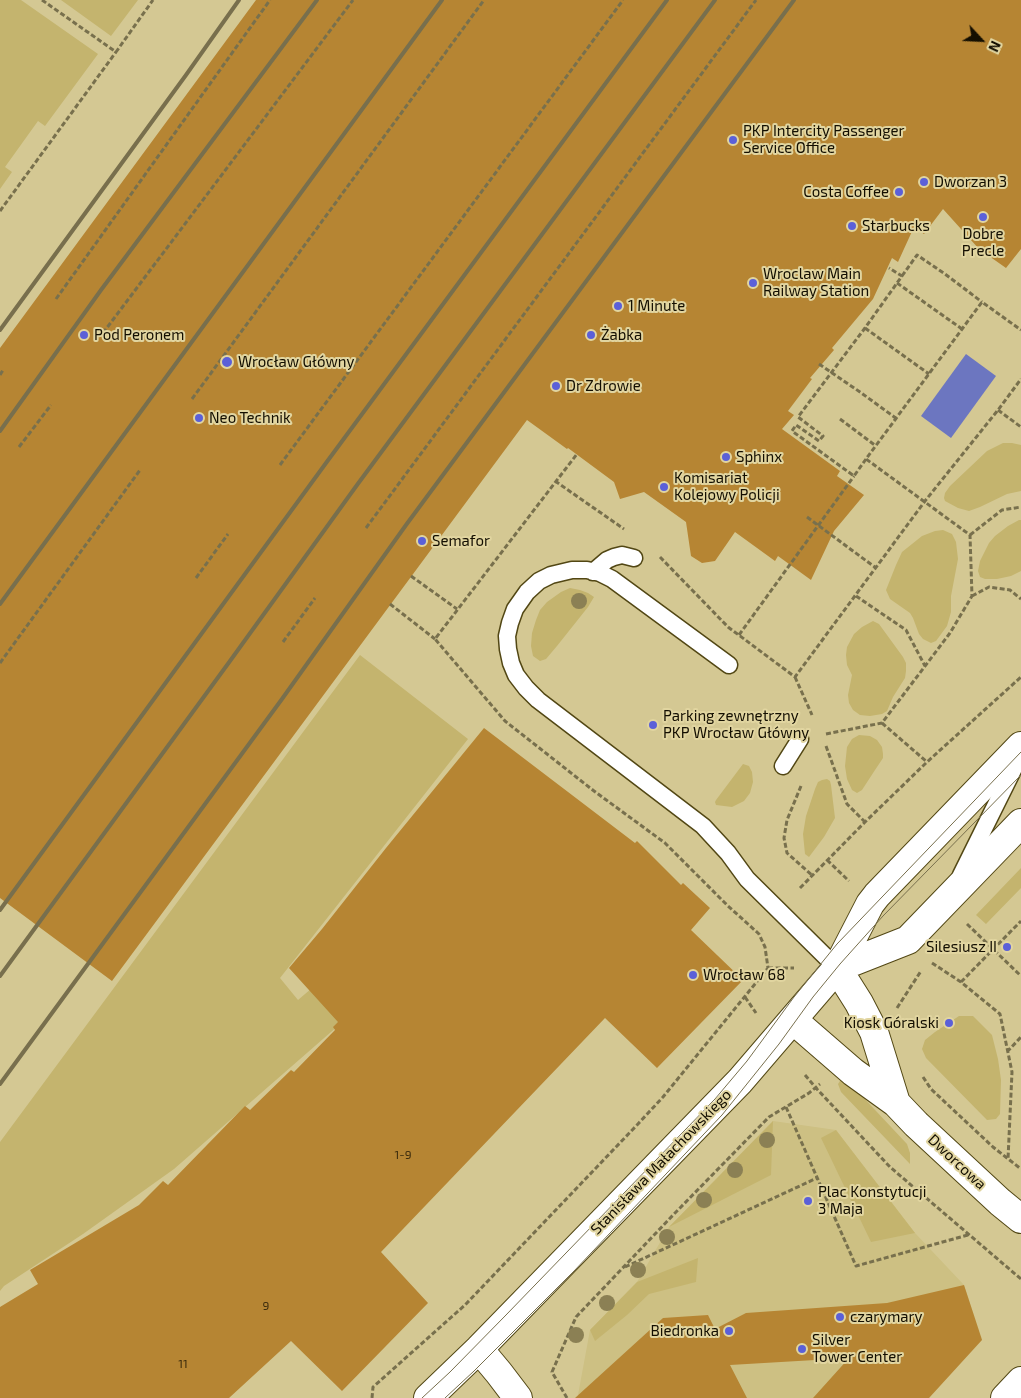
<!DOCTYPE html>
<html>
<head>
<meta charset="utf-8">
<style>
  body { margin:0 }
  #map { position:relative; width:1021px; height:1398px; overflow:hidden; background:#d4c893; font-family:"Exo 2",sans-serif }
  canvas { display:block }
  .north { position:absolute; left:956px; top:15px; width:50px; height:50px; -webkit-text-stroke:4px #e1d5a0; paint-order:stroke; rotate:115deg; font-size:14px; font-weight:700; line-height:20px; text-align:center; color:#130e00 }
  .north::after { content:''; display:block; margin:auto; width:18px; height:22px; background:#130e00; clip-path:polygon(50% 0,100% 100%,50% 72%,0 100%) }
</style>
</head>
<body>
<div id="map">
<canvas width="1021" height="1398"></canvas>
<div class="north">N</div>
</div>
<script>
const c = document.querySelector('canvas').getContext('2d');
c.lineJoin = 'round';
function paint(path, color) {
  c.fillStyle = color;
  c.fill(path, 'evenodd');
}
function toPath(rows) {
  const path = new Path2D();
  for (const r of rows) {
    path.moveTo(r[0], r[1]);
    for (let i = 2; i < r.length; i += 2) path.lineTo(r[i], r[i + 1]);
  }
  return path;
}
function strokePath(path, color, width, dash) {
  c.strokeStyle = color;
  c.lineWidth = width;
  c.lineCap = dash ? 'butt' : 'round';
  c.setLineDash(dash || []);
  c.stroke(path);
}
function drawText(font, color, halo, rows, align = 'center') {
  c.font = font + ' "Exo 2",sans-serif';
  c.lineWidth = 4;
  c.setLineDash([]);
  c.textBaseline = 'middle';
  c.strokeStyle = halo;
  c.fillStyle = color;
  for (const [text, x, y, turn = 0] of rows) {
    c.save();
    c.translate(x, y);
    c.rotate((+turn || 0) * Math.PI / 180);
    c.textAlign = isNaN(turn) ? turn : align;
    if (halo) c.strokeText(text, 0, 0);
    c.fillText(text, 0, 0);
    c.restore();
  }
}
paint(toPath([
  [773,1121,836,1130,915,1233,964,1285,982,1339,929,1398,579,1398,578,1395,590,1330,637,1282,669,1227]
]), '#cdc083');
paint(toPath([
  [0,0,21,0,98,54,45,126,38,121,5,167,12,172,0,189],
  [61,0,138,0,111,36],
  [1003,443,1012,443,1021,445,1021,491,1007,494,980,507,969,511,958,508,945,501,944,498,945,493,950,486,987,451],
  [1019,520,1021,520,1021,571,1011,576,997,579,985,579,980,577,978,571,980,561,989,543,995,536,1008,526],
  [943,530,952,534,956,542,958,559,951,596,951,612,947,626,936,641,931,643,923,639,919,634,913,618,910,613,890,599,886,590,896,565,902,552,922,536,935,531],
  [570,588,580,590,588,593,594,597,588,607,557,646,546,659,540,661,533,656,531,646,532,633,536,620,540,610,547,602,561,592],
  [873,621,879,624,903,657,906,663,906,671,905,678,893,697,887,711,882,714,870,716,860,715,853,710,849,703,848,695,852,675,847,665,846,655,847,647,854,634,862,627],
  [360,655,468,739,280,978,298,1000,513,816,378,991,174,1169,83,1234,4,1286,0,1291,0,1142],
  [859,735,870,736,877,740,882,747,883,754,883,758,875,770,862,790,857,793,852,790,847,779,845,766,847,747,852,739],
  [743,764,749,766,752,772,753,782,750,793,744,801,732,807,716,805,715,802,716,800],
  [827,779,830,781,831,785,835,818,824,837,809,857,805,854,803,834,806,816,815,789,818,782,822,780],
  [1021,868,1021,888,986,924,976,915],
  [959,1016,973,1016,992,1035,998,1059,1001,1080,1000,1114,996,1119,987,1120,926,1058,922,1049,925,1040,935,1032],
  [842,1078,846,1079,907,1144,910,1153,910,1164,841,1092,838,1084],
  [773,1121,771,1175,669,1227],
  [836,1130,915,1233,871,1242,821,1138],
  [698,1258,696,1282,649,1294,627,1315,595,1341,590,1330,637,1282]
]), '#c4b46e');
paint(toPath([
  [966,354,996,376,951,438,921,416]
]), '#6c76c0');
paint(toPath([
  [256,0,1021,0,1021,249,1006,268,979,249,943,209,924,234,914,227,898,262,892,258,873,299,832,348,834,350,810,378,812,379,788,411,794,415,782,429,840,471,837,476,864,495,834,531,811,580,778,556,775,561,735,532,715,561,702,563,691,556,686,522,644,492,620,499,614,482,568,448,567,449,527,420,112,981,0,898,0,348],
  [484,728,635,843,637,841,681,885,683,883,710,908,691,930,743,980,657,1068,605,1018,381,1252,428,1303,342,1391,291,1341,229,1398,0,1398,0,1307,38,1284,30,1270,139,1205,163,1181,168,1185,245,1106,250,1110,291,1070,294,1072,335,1030,333,1027,338,1022,289,968,322,929,386,848],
  [964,1285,982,1340,929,1398,813,1398,849,1358,730,1365,747,1398,575,1398,663,1318,708,1315,715,1329,746,1313,887,1303]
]), '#b68533');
const service = toPath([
  [593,572,607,560,614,557,622,555,634,558],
  [729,665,612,579,600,573,587,570,572,570,551,575,539,581,527,592,515,609,510,623,507,636,508,649,511,663,516,675,526,688,538,700,703,826,728,853,747,879,837,968],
  [783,766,800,739],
  [961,875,1019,758]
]);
const minor = toPath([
  [1005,1398,1021,1381]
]);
const tertiary = toPath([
  [837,968,908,940,1021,823],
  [837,968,859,1003,874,1032,896,1103],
  [793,1020,853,1072,896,1103,916,1124,1000,1202,1021,1219],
  [479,1349,499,1373,518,1398],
  [428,1398,479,1349,740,1081,837,968,870,904,877,895,1021,746]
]);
strokePath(service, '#524714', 19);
strokePath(minor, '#524714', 30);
strokePath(tertiary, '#524714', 30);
strokePath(toPath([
  [42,0,116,52,153,0],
  [0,211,116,52],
  [902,276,917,255,945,274,982,302],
  [897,283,962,329],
  [56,299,270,0],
  [865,328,929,374],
  [103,333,353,0],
  [819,364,860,392,897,419],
  [0,375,3,370],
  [192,399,484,0],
  [998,410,1021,427],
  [840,419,876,446],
  [19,447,51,405],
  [866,459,854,476,792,431,796,425,819,441,823,436,798,417,865,328,902,276,889,268],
  [280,465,623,0],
  [555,481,624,529],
  [807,517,876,568],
  [366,528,756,0],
  [970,535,1002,510,1021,507],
  [660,557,728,627,795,677,925,501,998,410,1021,379],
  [411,576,457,609],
  [196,578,228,534],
  [856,596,906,630,925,666],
  [972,596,989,587,1010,590,1021,599],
  [390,604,435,639],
  [739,635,854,476],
  [283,642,315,598],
  [0,663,140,470],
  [795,677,812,715],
  [882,723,927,762],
  [826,734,882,723,950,633,972,596,970,535,866,459,982,302,1021,330],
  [826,746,847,804,865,822],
  [801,786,787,820,784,838,787,853,813,876],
  [827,860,849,881],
  [800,888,865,822,927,762,1021,677],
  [967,924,1021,976],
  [932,963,961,982,1000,1014,1012,1072,1008,1159],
  [768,968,794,968],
  [961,982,1021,921],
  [745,997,756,1013],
  [897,1008,921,971],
  [1007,1052,1021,1037],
  [805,1075,816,1088,890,1167,1021,1279],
  [923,1077,931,1089,993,1147,1021,1169],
  [786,1107,856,1266,968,1235],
  [625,1267,817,1178],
  [372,1398,373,1387,465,1305,637,1125,663,1097,768,968,765,947,759,934,728,906,665,843,594,791,505,721,435,639,577,454],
  [567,1398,552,1372,576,1317,675,1213,769,1117,809,1093,820,1084]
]), '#78704d', 3, [5, 2.5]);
strokePath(service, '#fff', 16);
strokePath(minor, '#fff', 28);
strokePath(tertiary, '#fff', 28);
strokePath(toPath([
  [422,1398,450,1372,506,1315,715,1099,747,1061,794,997,837,944,1021,752],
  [445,1398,474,1371,574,1271,722,1115,779,1044,813,997,840,964,883,916,1021,775]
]), '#786f4d', 1);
strokePath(toPath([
  [0,330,186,75,239,0],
  [0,431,101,290,317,0],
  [0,604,442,0],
  [0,910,326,463,667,0],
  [0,976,230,661,357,485,715,0],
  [0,1084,282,699,406,525,794,0]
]), '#786f4d', 4);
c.fillStyle = '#8b8054';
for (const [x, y] of [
  [579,601],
  [767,1140],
  [735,1170],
  [704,1200],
  [667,1237],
  [638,1270],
  [607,1303],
  [576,1335]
]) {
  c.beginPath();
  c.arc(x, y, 8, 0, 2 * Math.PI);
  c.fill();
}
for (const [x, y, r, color] of [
  [733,140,5,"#5b60d8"],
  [924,182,5,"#5b60d8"],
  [899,192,5,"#5b60d8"],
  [983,217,5,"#5b60d8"],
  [852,226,5,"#5b60d8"],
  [753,283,5,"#5b60d8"],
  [618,306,5,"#5b60d8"],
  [84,335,5,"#5b60d8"],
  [591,335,5,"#5b60d8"],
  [227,362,6,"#5b60d8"],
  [556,386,5,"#5b60d8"],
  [199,418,5,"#5b60d8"],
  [726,457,5,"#5b60d8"],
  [664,487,5,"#5b60d8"],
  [422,541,5,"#5b60d8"],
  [653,725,5,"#5b60d8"],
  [1007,947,5,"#5b60d8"],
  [693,975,5,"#5b60d8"],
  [949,1023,5,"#5b60d8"],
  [808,1201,5,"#5b60d8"],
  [840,1317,5,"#5b60d8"],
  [729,1331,5,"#5b60d8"],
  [802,1349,5,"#5b60d8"]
]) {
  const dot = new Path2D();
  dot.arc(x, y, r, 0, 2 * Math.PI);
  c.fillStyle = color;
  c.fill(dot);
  strokePath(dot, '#e1d5a0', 2);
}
drawText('12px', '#3c2c0d', null, [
  ["1-9",403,1155],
  ["9",266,1306],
  ["11",183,1364]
]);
drawText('15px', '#130e00', '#e1d5a0', [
  ["PKP Intercity Passenger",743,131],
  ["Service Office",743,148],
  ["Dworzan 3",934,182],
  ["Costa Coffee",889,192,"right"],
  ["Starbucks",862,226],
  ["Dobre",983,234,"center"],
  ["Precle",983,251,"center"],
  ["Wroclaw Main",763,274],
  ["Railway Station",763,291],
  ["1 Minute",628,306],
  ["Pod Peronem",94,335],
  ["Żabka",601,335],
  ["Wrocław Główny",238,362],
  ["Dr Zdrowie",566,386],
  ["Neo Technik",209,418],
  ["Sphinx",736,457],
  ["Komisariat",674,478],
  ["Kolejowy Policji",674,495],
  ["Semafor",432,541],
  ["Parking zewnętrzny",663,716],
  ["PKP Wrocław Główny",663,733],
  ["Silesiusz II",997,947,"right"],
  ["Wrocław 68",703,975],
  ["Kiosk Góralski",939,1023,"right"],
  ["Plac Konstytucji",818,1192],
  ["3 Maja",818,1209],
  ["czarymary",850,1317],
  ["Biedronka",719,1331,"right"],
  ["Silver",812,1340],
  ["Tower Center",812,1357]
], 'left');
drawText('15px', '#130e00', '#e1d5a0', [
  ["Stanisława Małachowskiego",661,1162,-46],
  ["Dworcowa",957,1162,43]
]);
</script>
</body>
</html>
